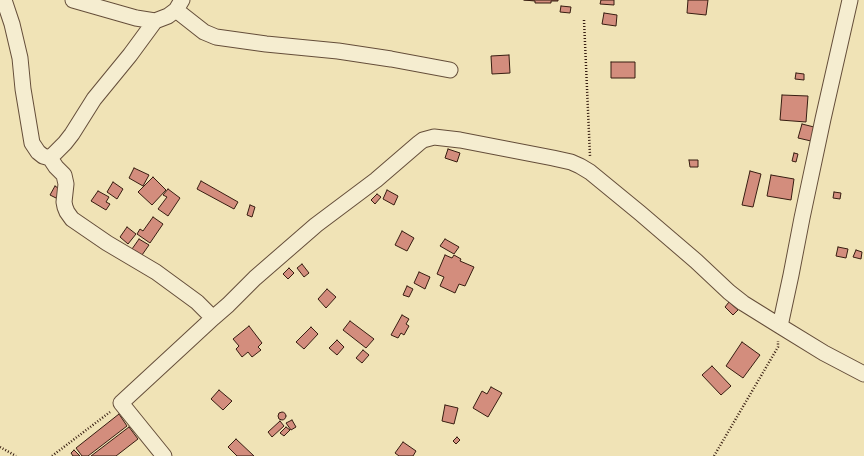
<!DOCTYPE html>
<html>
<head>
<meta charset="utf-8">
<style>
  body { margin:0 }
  canvas { display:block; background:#f0e3b6 }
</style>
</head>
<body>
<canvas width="864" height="456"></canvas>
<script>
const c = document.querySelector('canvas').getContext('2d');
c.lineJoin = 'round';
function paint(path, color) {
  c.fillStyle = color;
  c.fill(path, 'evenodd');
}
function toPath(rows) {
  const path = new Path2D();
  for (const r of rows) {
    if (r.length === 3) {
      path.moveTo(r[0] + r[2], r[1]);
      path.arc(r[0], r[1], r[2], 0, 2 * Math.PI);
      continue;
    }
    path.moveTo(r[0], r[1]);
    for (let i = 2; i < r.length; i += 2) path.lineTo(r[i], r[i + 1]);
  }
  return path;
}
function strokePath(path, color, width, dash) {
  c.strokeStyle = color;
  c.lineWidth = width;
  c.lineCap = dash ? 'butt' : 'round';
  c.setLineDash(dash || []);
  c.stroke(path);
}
const building = toPath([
  [524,0,558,0,558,1,551,1,551,3,535,3,535,1,524,0],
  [601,0,614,0,614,5,600,4,601,0],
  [688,0,708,0,706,15,687,13,688,0],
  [561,6,571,7,570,13,560,12,561,6],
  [604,13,617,15,616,26,602,24,604,13],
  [509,55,510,73,492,74,491,56,509,55],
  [611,62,635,62,635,78,611,78,611,62],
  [796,73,804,74,804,80,795,79,796,73],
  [782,95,808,96,806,122,780,120,782,95],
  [802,124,814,127,811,141,798,138,802,124],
  [448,149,460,153,457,162,445,158,448,149],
  [794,153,798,154,796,162,792,161,794,153],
  [689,160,698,160,698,167,690,167,689,160],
  [134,168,149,175,143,186,129,178,134,168],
  [750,171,761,174,753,207,742,205,750,171],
  [771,175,794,179,791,200,767,196,771,175],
  [153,177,166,190,152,205,138,192,153,177],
  [201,181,238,202,234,209,197,189,201,181],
  [113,182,123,189,117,199,107,192,113,182],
  [55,186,61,190,56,198,50,195,55,186],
  [168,189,180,198,168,216,158,209,167,197,163,195,168,189],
  [387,190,398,196,394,205,383,199,387,190],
  [98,191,109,197,106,202,110,204,106,210,91,201,98,191],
  [834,192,841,193,840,199,833,198,834,192],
  [377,194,381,197,375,204,371,200,377,194],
  [250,205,255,207,252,217,247,215,250,205],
  [153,217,163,224,150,243,137,234,140,229,143,231,153,217],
  [127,227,136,234,128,244,120,237,127,227],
  [402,231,414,238,407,251,395,245,402,231],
  [139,239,149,245,142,255,132,249,139,239],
  [445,239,459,247,454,254,440,246,445,239],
  [838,247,848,249,846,258,836,256,838,247],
  [856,250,862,252,861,259,853,257,856,250],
  [445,255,452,258,454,255,461,259,460,261,474,267,465,286,459,284,455,293,440,286,444,277,437,274,445,255],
  [302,264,309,273,304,277,297,268,302,264],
  [289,268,294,273,288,279,283,274,289,268],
  [419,272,430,277,425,289,414,283,419,272],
  [407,286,413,289,409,297,403,295,407,286],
  [327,289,336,297,326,308,318,299,327,289],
  [729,302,738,310,733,315,725,307,729,302],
  [402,315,409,319,406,324,409,326,404,335,401,333,398,338,391,335,402,315],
  [350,321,374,339,366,348,343,330,350,321],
  [249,326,262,343,258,347,261,350,252,357,248,352,242,357,236,349,239,346,233,339,249,326],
  [311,327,318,334,304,349,296,342,311,327],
  [337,340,344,347,337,355,329,348,337,340],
  [742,342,760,355,743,378,726,366,742,342],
  [363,350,369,355,362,363,356,358,363,350],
  [712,366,731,386,721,395,702,375,712,366],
  [491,387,502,393,488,417,473,408,482,391,487,394,491,387],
  [219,390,232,401,223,410,211,399,219,390],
  [445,405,458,408,454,424,442,421,445,405],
  [282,416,4],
  [119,414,127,426,88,456,82,456,76,448,119,414],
  [292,420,296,427,291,430,286,423,292,420],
  [280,421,284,426,272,437,268,432,280,421],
  [129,427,138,439,116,456,91,456,129,427],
  [286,427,290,430,284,436,280,433,286,427],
  [457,437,460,440,456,444,453,441,457,437],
  [236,439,254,456,237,456,228,447,236,439],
  [403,442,416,451,413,456,399,456,395,453,403,442],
  [74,450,80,456,73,456,71,453,74,450]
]);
paint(building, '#d38d7d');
strokePath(building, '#371d11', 1);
const minor = toPath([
  [4,0,12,24,20,58,23,89,32,143,38,152,43,156,50,158],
  [73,0,136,18,155,21,168,16,176,10,182,0],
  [176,10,204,32,216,37,266,44,338,51,391,59,450,70],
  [155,21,130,55,94,99,72,134,65,143,50,158,56,167,64,175,66,184,64,202,65,207,67,212,72,219,107,243,156,272,197,302,213,318],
  [780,326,791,275,802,218,823,119,850,0],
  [164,456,121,403,186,343,213,318,228,305,255,278,316,225,376,180,419,143,423,140,434,137,460,140,553,158,571,162,580,166,590,172,640,213,696,261,729,292,743,303,780,326,824,353,864,374]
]);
strokePath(minor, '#654e3a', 17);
strokePath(toPath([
  [584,20,590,156],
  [0,447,16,456],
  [52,456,110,412],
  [714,456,778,347,778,341]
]), '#371d11', 2.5, [1, 2]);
strokePath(minor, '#f5edd0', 15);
</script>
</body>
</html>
